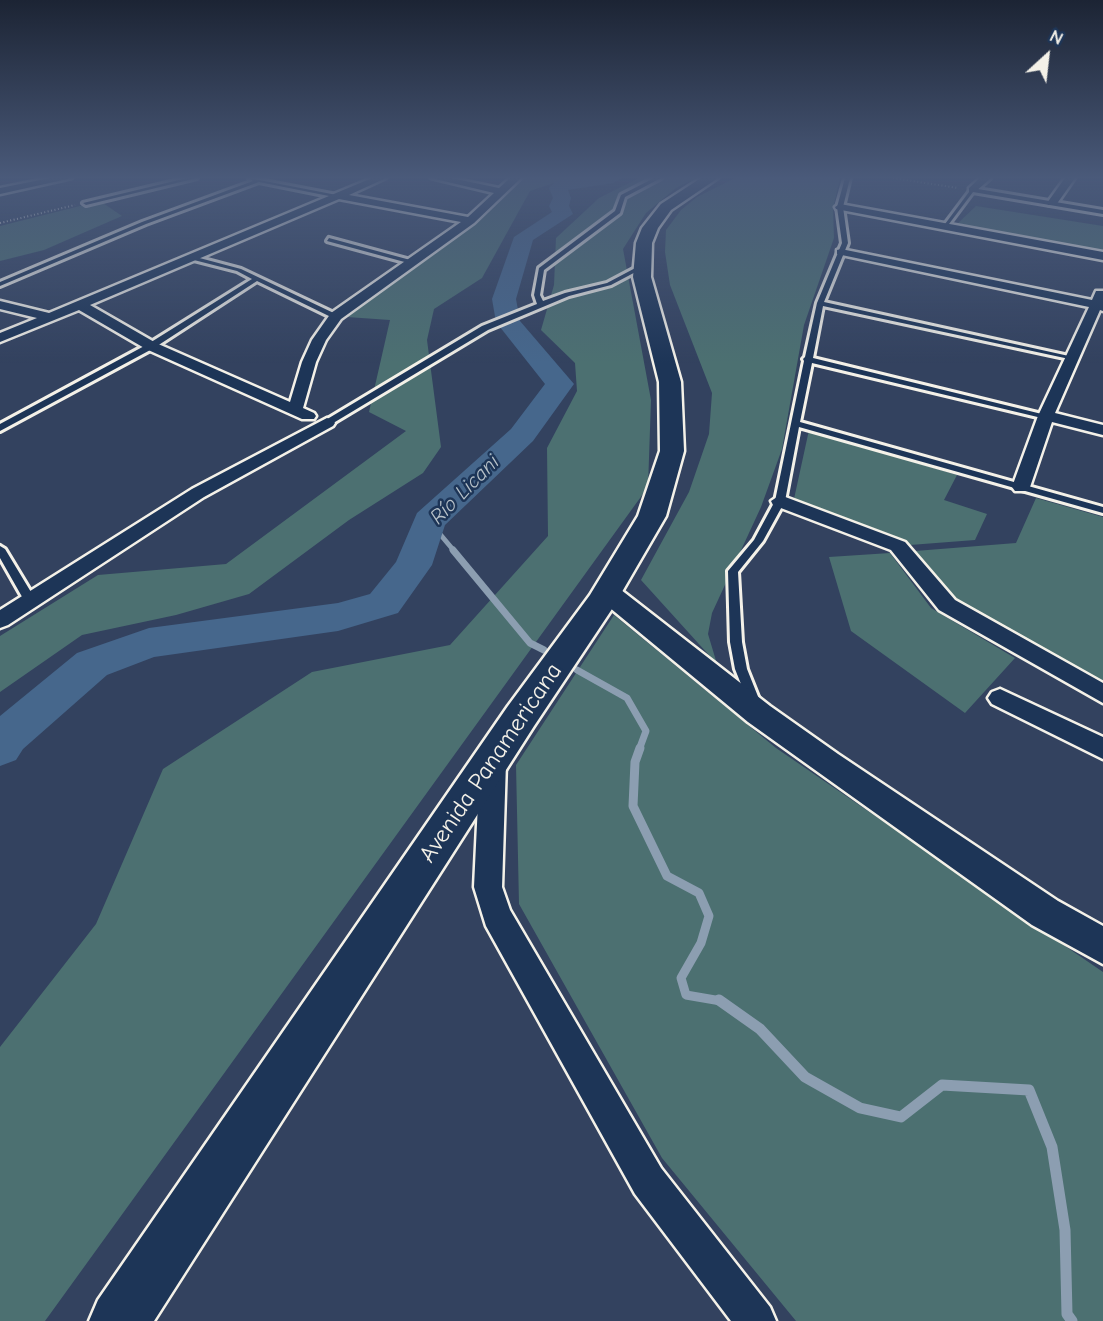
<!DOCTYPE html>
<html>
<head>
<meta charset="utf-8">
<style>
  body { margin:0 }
  #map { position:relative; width:1103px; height:1321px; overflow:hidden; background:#33425f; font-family:"Comic Neue",sans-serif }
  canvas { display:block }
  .north { position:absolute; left:1012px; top:21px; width:70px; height:70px; -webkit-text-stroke:5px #1d3557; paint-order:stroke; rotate:27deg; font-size:19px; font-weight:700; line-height:28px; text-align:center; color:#f4f1e8 }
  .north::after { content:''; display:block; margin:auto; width:24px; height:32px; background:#f4f1e8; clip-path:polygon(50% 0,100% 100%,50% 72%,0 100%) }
</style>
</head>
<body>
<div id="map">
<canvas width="1103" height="1321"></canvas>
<div class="north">N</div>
</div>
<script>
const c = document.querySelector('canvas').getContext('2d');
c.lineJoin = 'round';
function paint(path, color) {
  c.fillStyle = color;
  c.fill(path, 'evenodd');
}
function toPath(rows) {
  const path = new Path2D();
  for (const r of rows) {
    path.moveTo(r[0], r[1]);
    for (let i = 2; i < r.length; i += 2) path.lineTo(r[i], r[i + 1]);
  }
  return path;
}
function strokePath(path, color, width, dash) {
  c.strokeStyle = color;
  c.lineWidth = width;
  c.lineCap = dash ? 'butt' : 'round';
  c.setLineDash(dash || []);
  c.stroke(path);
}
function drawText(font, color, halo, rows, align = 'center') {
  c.font = font + ' "Comic Neue",sans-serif';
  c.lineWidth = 5;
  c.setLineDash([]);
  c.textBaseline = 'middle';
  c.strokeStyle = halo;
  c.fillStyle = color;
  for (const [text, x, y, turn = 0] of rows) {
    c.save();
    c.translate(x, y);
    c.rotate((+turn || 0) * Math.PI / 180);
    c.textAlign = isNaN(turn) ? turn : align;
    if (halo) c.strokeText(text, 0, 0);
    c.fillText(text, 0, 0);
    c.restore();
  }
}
paint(toPath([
  [522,178,593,178,554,183,530,191,482,278,434,309,427,340,441,447,423,473,349,520,249,594,176,615,82,635,0,692,0,636,98,575,226,564,406,431,369,412,390,320,347,317,479,219],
  [639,178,696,178,676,188,646,213,623,249,651,400,648,487,45,1321,0,1321,0,1047,96,924,163,769,312,672,450,645,548,536,547,448,577,391,575,363,541,330,554,285,556,238,599,198],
  [735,178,840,178,833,209,834,238,804,325,782,449,761,507,712,613,708,634,717,664,641,580,689,492,709,434,712,393,670,285,665,252,666,230,681,210,697,197],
  [100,201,122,216,44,250,0,261,0,226],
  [976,206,1103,226,1103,253,955,226],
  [809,430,957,475,944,500,987,514,975,540,910,545,892,535,794,499],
  [1036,498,1103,517,1103,686,954,600,915,551,1016,543],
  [890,553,931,608,1015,658,965,713,851,631,829,557],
  [614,615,776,748,1103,972,1103,1321,796,1321,662,1158,519,904,516,765]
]), '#4c7071');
strokePath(toPath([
  [429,521,455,552]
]), '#8c9eb1', 5);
strokePath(toPath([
  [453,550,530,643,544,650],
  [577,670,627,698,646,731,639,750]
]), '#8c9eb1', 7);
strokePath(toPath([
  [640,748,635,762,633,806,667,876,699,893,709,916,701,943,681,978,686,995,721,1001]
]), '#8c9eb1', 9);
strokePath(toPath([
  [719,1000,760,1029,805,1077,860,1108,901,1117,942,1085,1029,1090,1052,1147,1065,1230,1067,1314,1072,1321]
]), '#8c9eb1', 11);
paint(toPath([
  [571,178,622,178,613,183,568,190,571,198,569,206,573,214,533,240,516,299,520,321,574,384,533,441,445,525,432,565,398,613,338,631,154,657,107,675,23,749,16,760,0,766,0,716,77,653,149,628,338,603,370,594,396,562,417,513,511,429,545,384,496,322,492,299,514,237,552,212,549,206,553,198,549,188,556,181,571,178]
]), '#46678c');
const service = toPath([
  [187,178,197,178,86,205,83,203,187,178],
  [249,178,342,196,339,198,259,182,146,224,0,286,0,282,142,222,253,181,249,178],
  [654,178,661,178,625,197,620,213,544,270,540,295,543,301,565,293,607,283,641,265,645,265,645,267,611,285,569,296,488,330,330,425,324,425,324,421,482,326,537,304,534,295,539,268,615,211,621,195,654,178],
  [845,178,850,178,843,207,848,243,824,302,1078,358,1074,360,823,306,813,358,1050,416,1046,419,812,363,800,422,1103,507,1103,513,799,427,785,501,763,541,738,572,742,642,747,669,761,704,760,708,755,709,750,708,749,704,735,669,730,642,728,571,754,540,775,501,804,361,803,359,805,357,817,303,842,243,837,207,845,178],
  [972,188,1103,210,1103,214,973,192,946,228,942,228,972,188],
  [329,238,414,261,415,262,412,264,327,241,329,238],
  [192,256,241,269,340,316,333,318,257,281,154,348,0,431,0,424,148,344,252,279,237,271,190,259,192,256],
  [0,546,5,549,37,602,35,605,31,606,25,602,0,558,0,546]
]);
const minor = toPath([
  [50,178,72,178,0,194,0,188,50,178],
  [372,178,386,178,349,195,468,217,494,193,431,178,451,178,499,188,510,178,521,178,474,223,341,319,326,340,316,362,303,408,314,413,316,416,314,419,302,419,146,349,79,310,0,342,0,333,37,318,0,309,0,301,49,313,372,178],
  [339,199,461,222,331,313,312,340,302,362,290,402,156,343,90,305,339,199],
  [980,178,991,178,975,192,969,192,969,188,980,178],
  [1065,178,1075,178,1056,205,1048,205,1047,203,1065,178],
  [840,204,1103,252,1103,260,836,209,835,207,840,204],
  [841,249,1092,300,1096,291,1103,291,1103,311,1100,310,1055,413,1103,425,1103,435,1052,422,1030,487,1027,491,1015,491,1012,487,1038,416,1089,307,837,254,837,250,841,249],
  [327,418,333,420,335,423,333,426,204,497,8,625,0,628,0,610,192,489,327,418],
  [780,495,905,542,955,600,1103,683,1103,703,939,610,891,550,773,505,771,501,780,495],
  [1000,689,1103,737,1103,759,992,704,988,698,992,692,1000,689],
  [493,752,502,755,506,762,502,887,510,910,661,1168,770,1307,776,1321,731,1321,635,1194,486,926,474,887,480,762,484,755,493,752]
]);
const tertiary = toPath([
  [607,583,616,586,770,706,838,754,1058,901,1103,926,1103,964,1032,925,748,722,598,598,594,592,598,586,607,583]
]);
const secondary = toPath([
  [701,178,718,178,671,210,658,228,652,243,651,277,681,382,684,451,666,516,612,609,534,726,154,1321,89,1321,98,1300,508,706,590,595,638,516,660,451,659,382,633,277,636,243,642,228,661,204,701,178]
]);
strokePath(service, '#f4f1e8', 6);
strokePath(minor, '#f4f1e8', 5);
strokePath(tertiary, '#f4f1e8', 5);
strokePath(secondary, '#f4f1e8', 5);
strokePath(toPath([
  [893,178,958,188],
  [0,223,75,205]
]), '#f4f1e8', 2, [1, 2.5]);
paint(service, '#1d3557');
paint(minor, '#1d3557');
paint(tertiary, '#1d3557');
paint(secondary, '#1d3557');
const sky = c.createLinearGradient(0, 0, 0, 363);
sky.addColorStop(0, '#1c2434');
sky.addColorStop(0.49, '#4a5a7a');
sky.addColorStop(1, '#4a5a7a00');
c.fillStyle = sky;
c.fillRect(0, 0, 1103, 363);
drawText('italic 21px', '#b7c1c8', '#1d3557', [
  ["Río Licani",465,490,-45]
]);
drawText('24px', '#f4f1e8', '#1d3557', [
  ["Avenida Panamericana",491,763,-56]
]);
</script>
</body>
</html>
